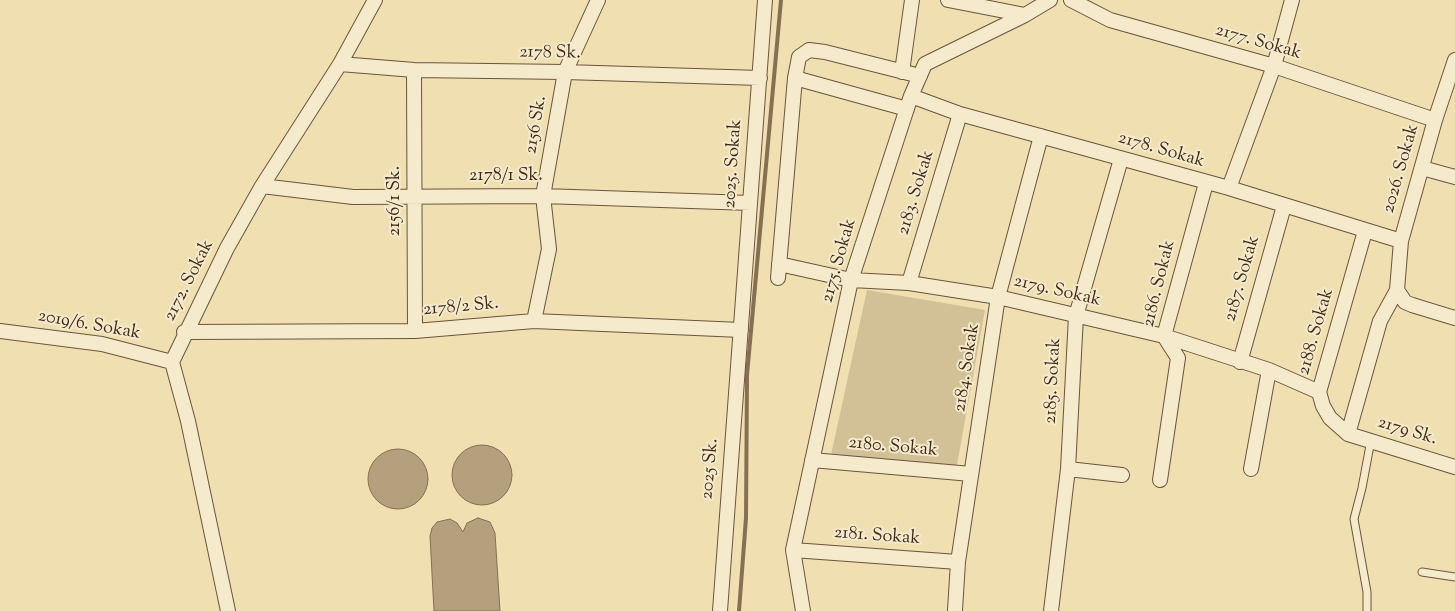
<!DOCTYPE html>
<html>
<head>
<meta charset="utf-8">
<style>
  body { margin:0 }
  canvas { display:block; background:#f0dfb0 }
</style>
</head>
<body>
<canvas width="1455" height="611"></canvas>
<script>
const c = document.querySelector('canvas').getContext('2d');
c.lineJoin = 'round';
function paint(path, color) {
  c.fillStyle = color;
  c.fill(path, 'evenodd');
}
function toPath(rows) {
  const path = new Path2D();
  for (const r of rows) {
    if (r.length === 3) {
      path.moveTo(r[0] + r[2], r[1]);
      path.arc(r[0], r[1], r[2], 0, 2 * Math.PI);
      continue;
    }
    path.moveTo(r[0], r[1]);
    for (let i = 2; i < r.length; i += 2) path.lineTo(r[i], r[i + 1]);
  }
  return path;
}
function strokePath(path, color, width, dash) {
  c.strokeStyle = color;
  c.lineWidth = width;
  c.lineCap = dash ? 'butt' : 'round';
  c.setLineDash(dash || []);
  c.stroke(path);
}
function drawText(font, color, halo, rows, align = 'center') {
  c.font = font + ' "Sorts Mill Goudy",serif';
  c.lineWidth = 4;
  c.setLineDash([]);
  c.textBaseline = 'middle';
  c.strokeStyle = halo;
  c.fillStyle = color;
  for (const [text, x, y, turn = 0] of rows) {
    c.save();
    c.translate(x, y);
    c.rotate((+turn || 0) * Math.PI / 180);
    c.textAlign = isNaN(turn) ? turn : align;
    if (halo) c.strokeText(text, 0, 0);
    c.fillText(text, 0, 0);
    c.restore();
  }
}
paint(toPath([
  [867,290,985,310,956,470,831,455]
]), '#d2c096');
const water = toPath([
  [482,475,30],
  [398,479,30],
  [478,518,490,522,495,533,500,611,434,611,430,536,432,528,437,522,450,519,457,523,463,532,467,523,478,518]
]);
paint(water, '#b4a07c');
strokePath(water, '#857053', 1);
strokePath(toPath([
  [739,611,746,518,747,375,781,0]
]), '#857053', 4);
const service = toPath([
  [1422,572,1455,577],
  [1367,611,1367,592,1354,519,1362,488,1371,440]
]);
const minor = toPath([
  [948,0,1025,15],
  [1071,0,1110,20,1274,66,1435,120],
  [340,64,414,70,565,72,760,78],
  [414,70,415,331],
  [902,72,912,0],
  [795,78,907,109],
  [911,96,960,114,1229,188,1401,241],
  [1422,168,1455,177],
  [262,186,353,197,543,196,750,203],
  [1229,188,1274,66,1292,0],
  [1365,231,1319,392,1323,406,1330,418,1348,434,1455,467],
  [779,264,851,280,909,283,998,297,1164,336,1269,370,1319,392],
  [778,278,795,78,799,57,809,50,825,52,920,76],
  [909,283,960,114],
  [1397,290,1401,241,1435,120,1455,60],
  [1397,290,1405,302,1412,305,1455,318],
  [534,321,549,249,543,196,565,72,598,0],
  [0,331,102,344,172,362],
  [184,332,415,331,534,321,741,330],
  [1240,362,1284,206],
  [1348,434,1380,321,1397,290],
  [812,460,971,474],
  [1068,469,1122,475],
  [1251,469,1269,370],
  [1160,480,1178,358,1164,336,1206,183],
  [793,550,958,562],
  [955,610,958,562,998,297,1041,136],
  [228,611,188,421,172,362,227,248,262,186,340,64,375,0],
  [720,611,765,0],
  [803,611,793,550,851,280,911,96,925,64,1025,15,1050,0],
  [1051,611,1068,469,1076,316,1121,159]
]);
strokePath(service, '#6b553c', 9);
strokePath(minor, '#6b553c', 16);
strokePath(service, '#f5eacc', 7);
strokePath(minor, '#f5eacc', 14);
drawText('18px', '#3f2716', '#f5eacc', [
  ["2177. Sokak",1258,43,16],
  ["2178 Sk.",550,54,1],
  ["2156 Sk.",537,125,-80],
  ["2178. Sokak",1161,151,16],
  ["2025. Sokak",734,164,-86],
  ["2026. Sokak",1402,169,-74],
  ["2178/1 Sk.",506,177],
  ["2183. Sokak",917,193,-73],
  ["2156/1 Sk.",396,201,-90],
  ["2175. Sokak",840,261,-74],
  ["2187. Sokak",1243,279,-74],
  ["2172. Sokak",190,281,-63],
  ["2186. Sokak",1160,284,-76],
  ["2179. Sokak",1057,292,13],
  ["2178/2 Sk.",461,308,-5],
  ["2019/6. Sokak",89,326,10],
  ["2188. Sokak",1317,332,-74],
  ["2184. Sokak",968,368,-81],
  ["2185. Sokak",1054,381,-87],
  ["2179 Sk.",1407,432,17],
  ["2180. Sokak",893,448,5],
  ["2025 Sk.",711,469,-85],
  ["2181. Sokak",877,537,4]
]);
</script>
</body>
</html>
